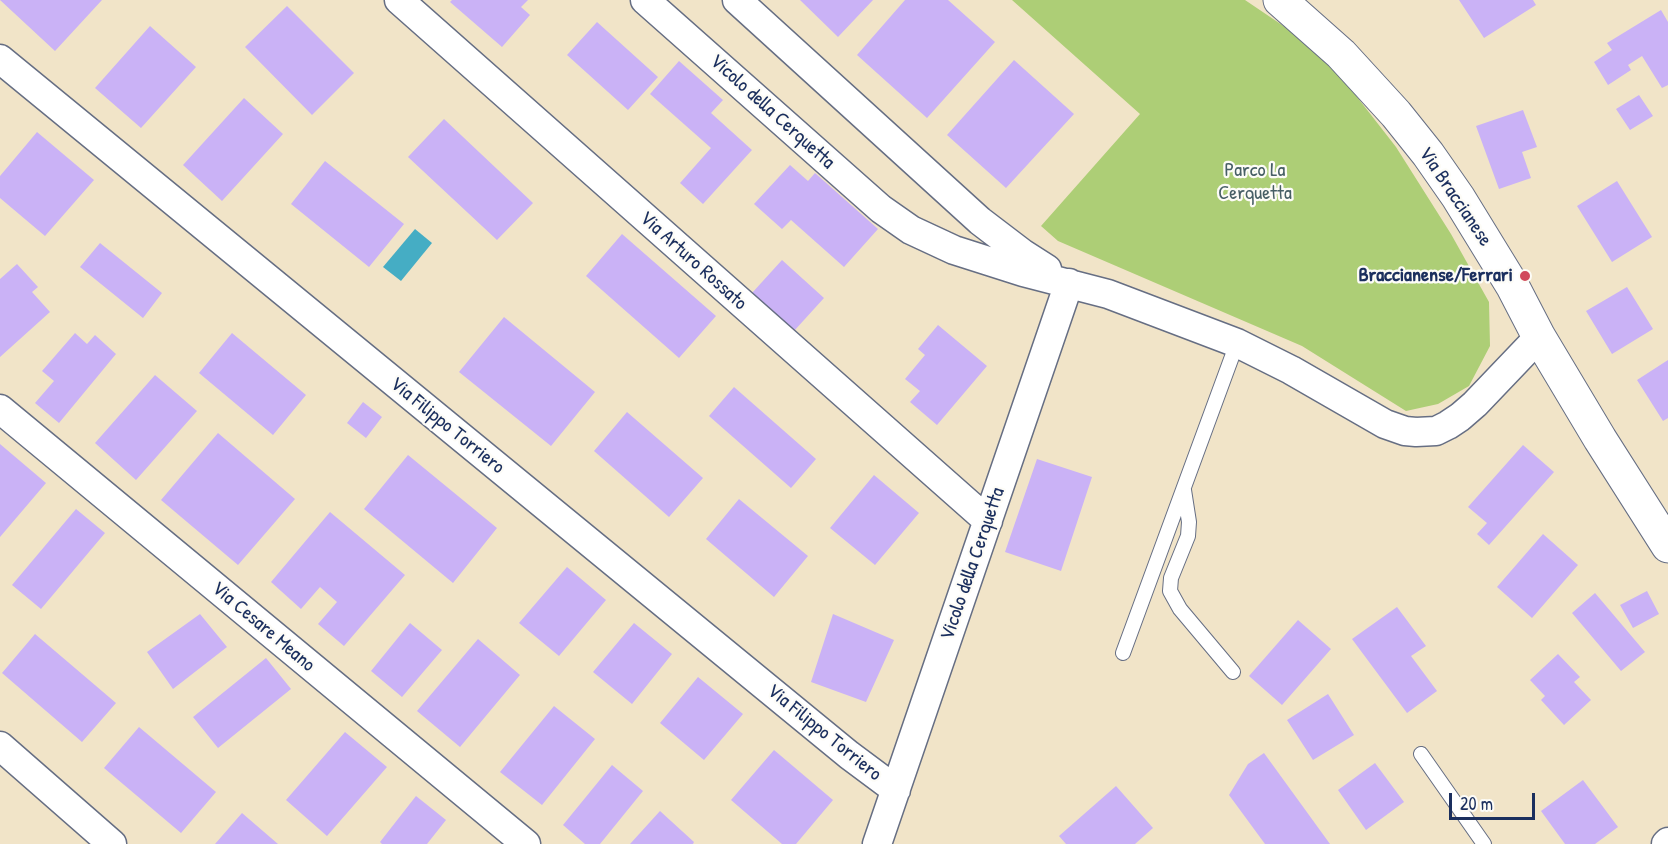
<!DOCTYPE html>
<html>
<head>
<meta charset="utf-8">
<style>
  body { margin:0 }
  #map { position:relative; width:1668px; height:844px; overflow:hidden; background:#f1e4c8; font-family:"Patrick Hand",sans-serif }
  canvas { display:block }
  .scale { position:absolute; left:1449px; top:793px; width:86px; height:27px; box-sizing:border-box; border:3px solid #1b2f5e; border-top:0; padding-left:8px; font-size:18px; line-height:21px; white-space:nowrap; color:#1b2f5e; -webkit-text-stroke:4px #fdfcf7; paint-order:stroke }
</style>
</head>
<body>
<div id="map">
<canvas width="1668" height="844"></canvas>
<div class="scale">20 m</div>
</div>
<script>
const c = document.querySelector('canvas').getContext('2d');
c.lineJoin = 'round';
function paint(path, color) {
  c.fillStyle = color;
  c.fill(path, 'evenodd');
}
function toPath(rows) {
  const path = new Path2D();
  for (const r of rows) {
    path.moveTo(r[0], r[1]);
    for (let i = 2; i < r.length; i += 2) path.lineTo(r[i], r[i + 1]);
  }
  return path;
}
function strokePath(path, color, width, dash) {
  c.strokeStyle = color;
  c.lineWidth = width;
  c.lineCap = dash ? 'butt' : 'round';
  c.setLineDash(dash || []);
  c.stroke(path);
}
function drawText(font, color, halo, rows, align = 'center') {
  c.font = font + ' "Patrick Hand",sans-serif';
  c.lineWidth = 4.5;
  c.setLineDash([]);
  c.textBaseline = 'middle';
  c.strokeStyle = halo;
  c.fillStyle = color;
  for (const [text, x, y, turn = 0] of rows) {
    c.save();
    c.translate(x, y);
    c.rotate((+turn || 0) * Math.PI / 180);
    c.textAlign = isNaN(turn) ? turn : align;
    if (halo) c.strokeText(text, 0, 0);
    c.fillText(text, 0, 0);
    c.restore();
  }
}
paint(toPath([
  [1012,0,1245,0,1322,52,1396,147,1451,234,1489,302,1490,346,1469,386,1438,404,1406,411,1302,346,1058,241,1041,226,1140,114]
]), '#adce76');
paint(toPath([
  [415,229,432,243,401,281,383,267]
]), '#45adc4');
paint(toPath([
  [0,0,102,0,55,51],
  [452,0,528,0,521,7,530,15,502,47,450,2],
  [800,0,873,0,838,37],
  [905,0,948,0,995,42,927,118,857,55],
  [1459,0,1533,0,1536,5,1484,38],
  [287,6,354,73,312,115,245,47],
  [1661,10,1668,22,1668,85,1662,88,1642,56,1628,65,1631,70,1608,85,1594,62,1612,50,1607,43],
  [597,22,658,77,628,110,567,55],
  [150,26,196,67,141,128,95,88],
  [1014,60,1074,114,1006,188,947,135],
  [679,61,723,100,711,113,752,150,703,204,680,183,711,148,650,94],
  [1639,95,1653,116,1630,130,1616,109],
  [244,98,283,134,222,201,183,165],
  [1523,110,1537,147,1522,152,1531,178,1499,189,1476,126],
  [444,119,533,203,497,240,408,157],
  [37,132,94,180,45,236,0,198,0,176],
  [325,161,404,224,369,267,291,204],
  [790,165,808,181,815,173,878,229,844,267,791,220,782,229,754,204],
  [1617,181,1652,237,1612,262,1577,206],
  [622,234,716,316,679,358,586,276],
  [100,243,162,293,143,318,80,267],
  [782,260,824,298,794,331,752,293],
  [17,264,38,287,32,292,50,312,0,357,0,279],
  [1627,287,1653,329,1612,354,1586,311],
  [504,317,595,392,551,446,459,372],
  [938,325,987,366,937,425,910,402,920,391,905,379,925,355,918,349],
  [75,333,87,344,95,335,116,354,59,423,35,403,54,381,42,371],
  [232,333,306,395,273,435,199,373],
  [1668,360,1668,418,1663,421,1637,380],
  [155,375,197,411,136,480,95,443],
  [734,387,816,459,791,488,709,416],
  [363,402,382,417,366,438,347,423],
  [627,412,703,478,669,517,594,451],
  [218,433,295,499,238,565,161,500],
  [0,444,46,483,0,537],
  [1523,445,1554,472,1489,545,1477,534,1487,523,1468,507],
  [408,455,497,528,453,583,364,509],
  [1037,459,1092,477,1061,571,1005,552],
  [874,475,919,513,875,565,830,528],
  [739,499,808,556,774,597,706,539],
  [76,509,105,533,41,609,12,585],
  [330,512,405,575,344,646,318,624,337,602,320,587,301,609,271,582],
  [1543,534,1578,565,1532,618,1497,587],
  [567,567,606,600,559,656,519,623],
  [1647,591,1659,614,1633,628,1620,605],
  [1595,593,1645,652,1621,671,1572,613],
  [1397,607,1426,646,1411,656,1437,691,1407,713,1352,639],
  [200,614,227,647,173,689,147,652],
  [833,614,894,640,866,702,811,682],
  [1298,620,1331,649,1282,705,1249,676],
  [410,623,442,650,402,697,371,671],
  [634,623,672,654,632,704,593,672],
  [35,634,116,703,82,742,2,673],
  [478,639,520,675,460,747,417,711],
  [1558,654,1580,677,1574,682,1591,700,1564,725,1541,700,1545,696,1530,680],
  [266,658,291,689,218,748,193,717],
  [698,677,743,714,704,760,660,723],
  [1328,694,1354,735,1313,760,1287,720],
  [554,706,595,739,542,805,500,772],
  [139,727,216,792,181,833,104,768],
  [345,732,387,767,327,836,286,800],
  [774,750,833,800,796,844,782,844,731,800],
  [1264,753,1330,844,1265,844,1229,795,1248,764],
  [1375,763,1404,802,1366,830,1338,790],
  [612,765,643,791,600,844,585,844,563,825],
  [1583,780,1618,827,1595,844,1565,844,1541,811],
  [1116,786,1153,828,1135,844,1066,844,1059,836],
  [416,796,446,820,427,844,382,844,380,842],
  [660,811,694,842,693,844,630,844],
  [242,813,278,844,215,844]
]), '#cab2f6');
const service = toPath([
  [1184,490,1189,522,1188,536,1171,578,1170,591,1180,609,1233,672],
  [1123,653,1237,343],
  [1421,754,1484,844]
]);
const minor = toPath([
  [399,0,988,521],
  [645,0,881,209,911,230,954,250,1023,272,1108,294,1237,343,1291,370,1385,424,1405,431,1416,432,1436,431,1448,425,1460,417,1475,404,1539,337],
  [737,0,980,221,1022,253,1047,269],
  [0,59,849,755,896,790],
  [0,409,526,844],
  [0,746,112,844],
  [877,844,1069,283],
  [1666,844,1668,842]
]);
const tertiary = toPath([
  [1280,0,1341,54,1396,114,1428,154,1458,197,1512,285,1539,337,1600,439,1668,546]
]);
strokePath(service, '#666e83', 16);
strokePath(minor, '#666e83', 31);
strokePath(tertiary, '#666e83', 35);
strokePath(service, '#fff', 14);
strokePath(minor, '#fff', 28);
strokePath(tertiary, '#fff', 33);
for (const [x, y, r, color] of [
  [1525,276,6,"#d1495b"]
]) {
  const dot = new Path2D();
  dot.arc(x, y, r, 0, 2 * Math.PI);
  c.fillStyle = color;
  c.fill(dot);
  strokePath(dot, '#fdfcf7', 2);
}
drawText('20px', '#1b2f5e', '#fdfcf7', [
  ["Vicolo della Cerquetta",772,112,42],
  ["Via Braccianese",1455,197,56],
  ["Via Arturo Rossato",693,261,42],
  ["Via Filippo Torriero",447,426,39],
  ["Vicolo della Cerquetta",973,564,-71],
  ["Via Cesare Meano",263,627,40],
  ["Via Filippo Torriero",824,733,39]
]);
drawText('20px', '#475f65', '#fdfcf7', [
  ["Parco La",1255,171],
  ["Cerquetta",1255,194]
]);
drawText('bold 20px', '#1b2f5e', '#fdfcf7', [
  ["Braccianense/Ferrari",1513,276]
], 'right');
</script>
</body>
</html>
